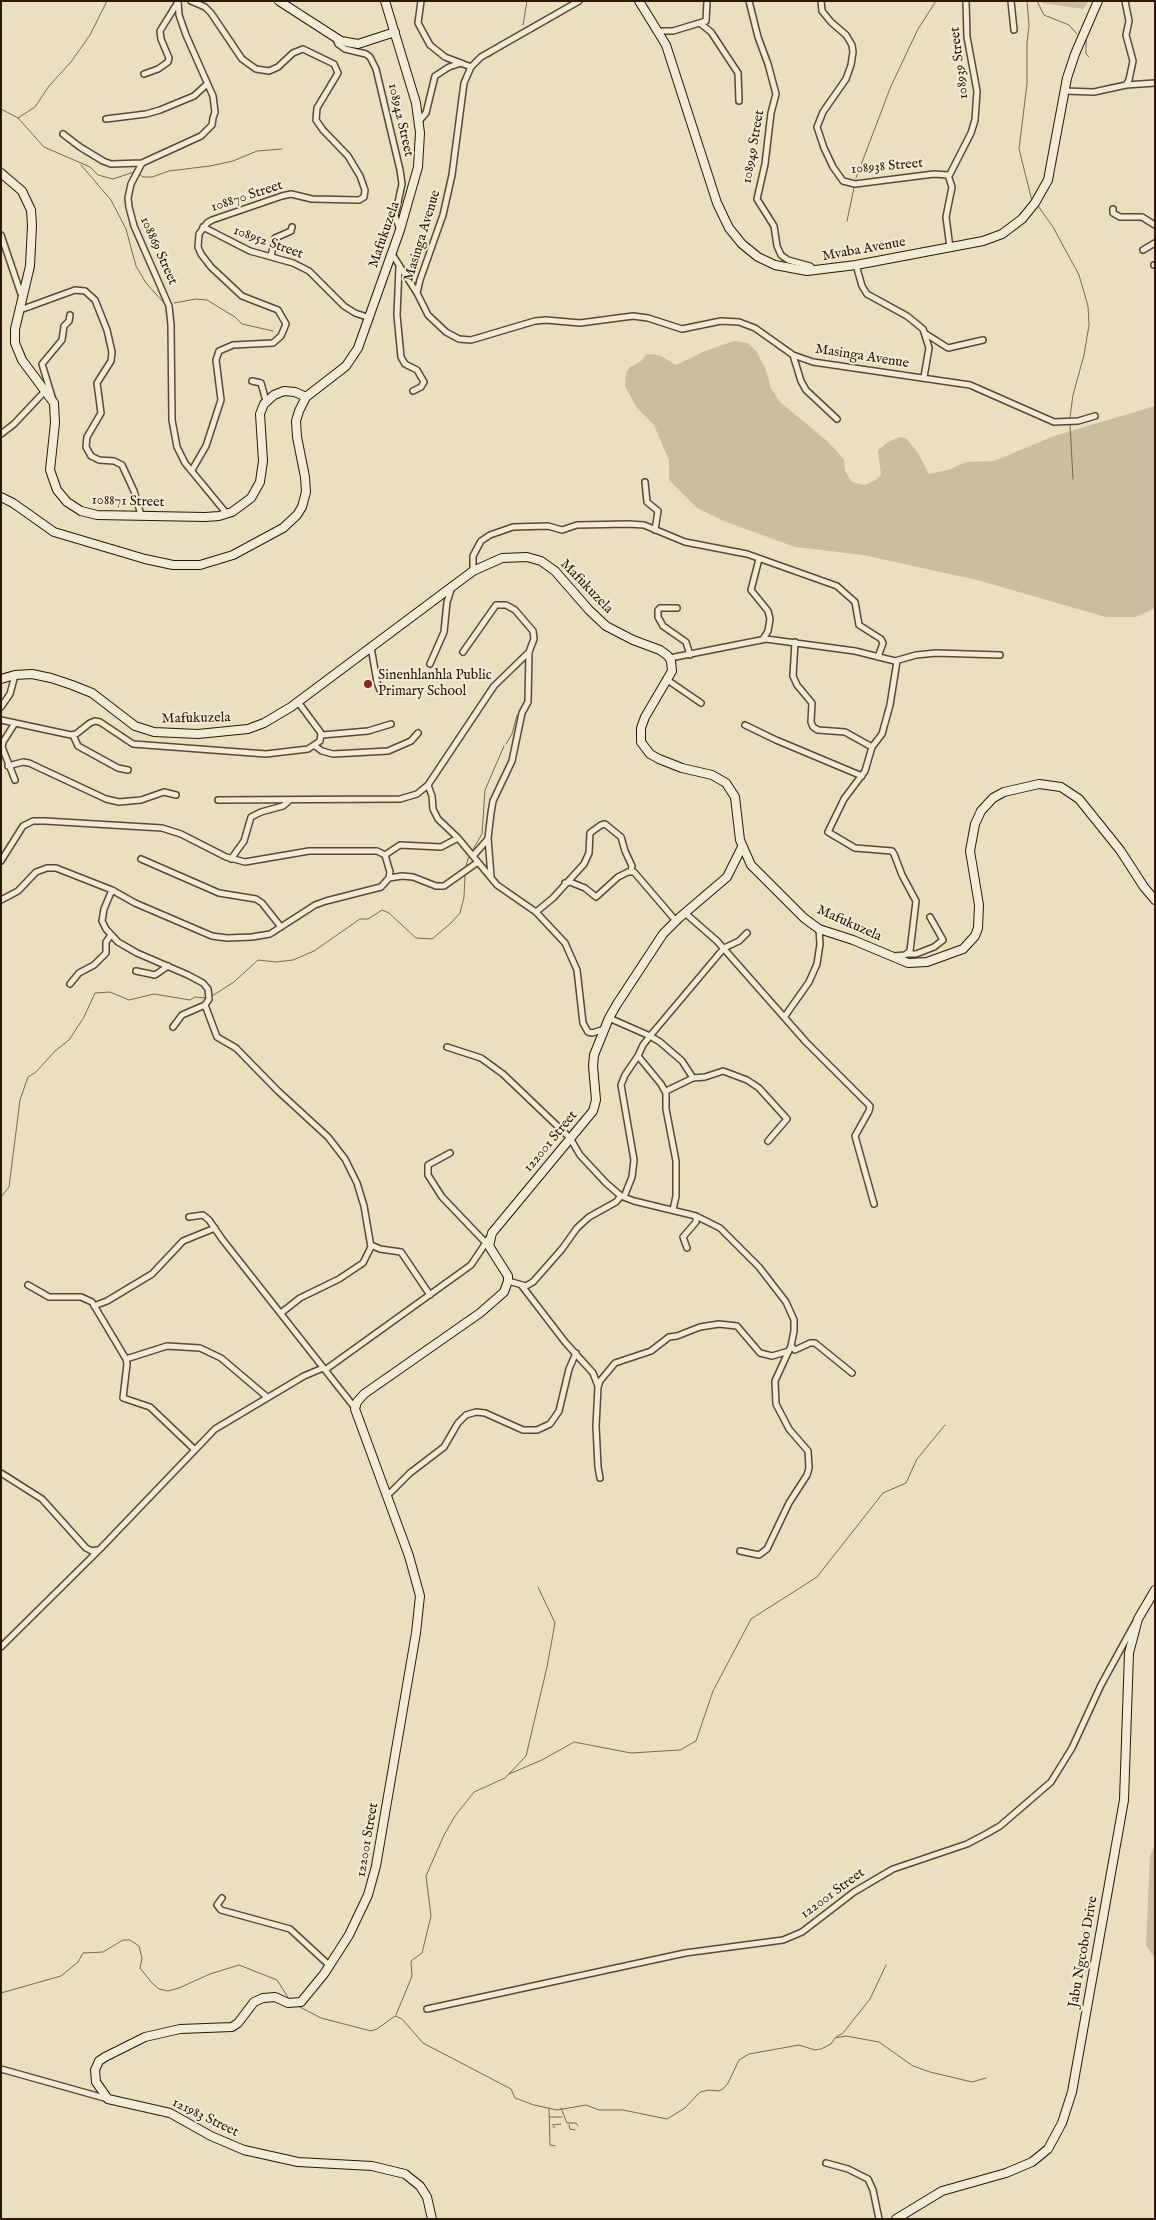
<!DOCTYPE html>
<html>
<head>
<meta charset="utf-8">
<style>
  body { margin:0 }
  #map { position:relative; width:1156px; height:2220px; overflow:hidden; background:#ebe0be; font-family:"IM FELL English",serif }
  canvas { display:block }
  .frame { position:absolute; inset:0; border:2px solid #2d1701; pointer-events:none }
</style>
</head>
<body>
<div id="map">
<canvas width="1156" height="2220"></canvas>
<div class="frame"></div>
</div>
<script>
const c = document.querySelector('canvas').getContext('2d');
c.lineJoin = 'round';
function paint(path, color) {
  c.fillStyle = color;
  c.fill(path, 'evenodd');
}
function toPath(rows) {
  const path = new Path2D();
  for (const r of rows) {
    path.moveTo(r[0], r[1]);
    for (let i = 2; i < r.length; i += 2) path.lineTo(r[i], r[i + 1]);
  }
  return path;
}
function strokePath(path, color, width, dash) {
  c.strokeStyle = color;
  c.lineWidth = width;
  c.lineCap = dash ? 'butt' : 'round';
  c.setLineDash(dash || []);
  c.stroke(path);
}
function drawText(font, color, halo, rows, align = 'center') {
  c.font = font + ' "IM FELL English",serif';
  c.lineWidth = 4;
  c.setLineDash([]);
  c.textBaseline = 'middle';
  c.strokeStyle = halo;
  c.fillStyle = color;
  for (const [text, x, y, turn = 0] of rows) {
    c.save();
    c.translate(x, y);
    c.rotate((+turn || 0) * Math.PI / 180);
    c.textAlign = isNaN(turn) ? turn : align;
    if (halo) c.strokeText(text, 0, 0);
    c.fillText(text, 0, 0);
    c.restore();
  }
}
paint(toPath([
  [1041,1,1089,1,1083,9,1042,3],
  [734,341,748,343,757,352,766,370,771,388,780,402,827,441,844,459,845,471,852,482,865,485,877,479,881,475,878,450,888,442,900,437,906,438,918,453,929,474,948,470,966,462,994,461,1054,436,1155,406,1155,608,1136,617,1106,617,977,580,863,555,795,547,724,521,697,508,669,480,669,460,654,425,637,408,625,386,626,373,630,367,641,361,646,354,659,355,676,365,705,351],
  [1155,1845,1155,1958,1146,1946,1150,1856]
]), '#cbbe9e');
strokePath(toPath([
  [1027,1,1029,25,1027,43,1027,84,1019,149,1032,201],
  [1037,1,1044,15,1069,25,1077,34],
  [523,25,527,1],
  [1086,39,1086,54,1089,57],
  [508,44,520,37],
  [489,57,500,49],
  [1,109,18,118,44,147,90,167,98,175,113,179,134,172],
  [18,118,35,107,49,86,71,62,90,35,107,1],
  [81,165,111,200,126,229,136,266,146,283,165,304],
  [138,173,143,177,152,177,169,171,210,166,233,161,257,151,282,149],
  [856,178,891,86,918,29,936,1],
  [1038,206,1053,227,1079,275,1088,306,1089,325,1084,355,1073,395,1070,417],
  [847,221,854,188],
  [174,303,196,299,207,300,235,317,242,324,273,331],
  [1070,424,1073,479],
  [506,744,512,734,517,715],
  [472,851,482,834,485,790,504,746],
  [465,870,469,855],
  [212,996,234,982,258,960,276,962,293,960,314,951,360,919,368,919,382,910,389,913,416,938,432,939,451,923,460,913,464,897,465,875],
  [1,1197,9,1187,20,1100,28,1077,36,1072,55,1051,69,1040,84,1017,95,993,110,992,129,1000,154,994,190,1000,195,997,206,998],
  [509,1774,542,1760,574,1742,631,1753,680,1750,696,1741,713,1691,751,1619,817,1577,883,1493,906,1483,917,1459,945,1425],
  [1,1993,61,1976,78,1962,83,1953,103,1952,123,1940,130,1940,139,1946,142,1958,140,1968,152,1983,159,1989,168,1991,179,1988,210,1974,239,1965,277,1980,289,1999],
  [298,2006,321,2018,371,2031,377,2029,395,2016,402,2019,423,2043,511,2089,515,2098,534,2105,557,2110,586,2105,599,2110,623,2110,667,2119,685,2108,700,2092,709,2090,719,2091,724,2088,728,2083,739,2060,749,2054,799,2045,815,2050,821,2049,831,2044,835,2038,846,2036,879,2042,913,2066,930,2072,972,2082,986,2078],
  [396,2015,412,1976,411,1961,422,1953,431,1916,426,1876,444,1835,455,1816,474,1792,505,1778,526,1756,547,1667,555,1623,538,1587],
  [836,2037,843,2033,870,1999,886,1965],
  [561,2108,567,2123,576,2123,578,2126],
  [549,2109,550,2145,555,2146],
  [550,2117,562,2117],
  [552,2125,561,2124],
  [569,2125,570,2129,575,2130],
  [553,2127,555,2127]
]), '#78674c', 1);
const street = toPath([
  [178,1,179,15,186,35,213,96,215,112,213,118,212,125,201,136,142,163,131,184,128,198,129,207,134,226,169,306,171,325,172,420,177,447,185,463,227,514],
  [191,1,205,7,211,13,242,59,256,69,269,71,278,67,293,53,303,49,334,64,338,73,317,108,316,120,323,130,348,156,360,176,365,190,364,197,359,200,312,199,291,194,282,196,212,220,207,223,199,234,198,247,201,254,211,267,242,296,278,310,286,324,281,336,273,343,233,345,219,351,216,360,221,400,206,446,192,470],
  [421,1,418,23,430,45,445,57,471,67],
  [579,1,481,57,471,67,464,83,452,175,443,215,420,280,417,293,428,315,446,332,459,339,471,340,535,321,546,320,580,323,633,316,648,318,682,329,721,321,739,322,755,328,793,355,813,362,970,385,1054,422,1078,421,1095,416],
  [749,1,758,37,768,64,776,94,771,113,765,164,757,199,774,226,777,246,781,255,788,260,810,266,815,270],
  [821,1,822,11,831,22,846,35,852,45,853,52,851,65,846,79,823,112,817,127,824,148,833,167,843,181,855,184,934,174,948,175,952,187,946,217,950,248],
  [1011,1,1014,30],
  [1125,1,1129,21,1126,35,1133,61,1129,80,1126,85],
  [701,24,711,32,738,73,739,101],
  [659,31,673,31,706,21,707,1],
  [336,39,338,44,345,49,366,54,370,57,376,69,400,170,402,184,395,216,400,230],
  [144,74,158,69,168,62,169,58,161,39,160,31,178,2],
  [1064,91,1094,92,1126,85,1155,83],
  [106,119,146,114,160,110,194,96,207,84],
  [419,121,426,113,435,76,449,67,461,63],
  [63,134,80,147,103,161,111,164,142,163],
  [949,176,971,133,975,120,977,91,967,37,966,1],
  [1113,209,1113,213,1120,217,1142,217,1155,225],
  [203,227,250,251,293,263,309,271,344,306,355,313,370,318],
  [1,235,22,297],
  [1143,250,1155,243],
  [392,254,417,293],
  [271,256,275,238,291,231,292,227],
  [856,265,862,286,867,294,907,316,923,329,929,348,924,377],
  [1154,265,1155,265],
  [399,267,397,315,401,357,405,364,417,370,424,382,421,387,413,391],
  [20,310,75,290,85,291,95,300,107,330,112,352,111,361,97,383,101,413,87,437,86,447,91,456,99,460,114,461,122,465,134,491,141,515],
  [926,334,948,348,983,340],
  [793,355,801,381,806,390,837,419],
  [252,381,261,383,266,401],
  [53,400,42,364,62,340,64,326,69,321,70,315],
  [1,434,14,424,46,390],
  [645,482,647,502,658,511,655,530],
  [759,559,751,590,768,611,770,619,768,631,763,639],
  [473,571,473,556,481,541,490,535,513,527,548,526,562,530,577,525,629,524,644,525,685,542,747,554,837,586,855,602,859,625,881,639,883,643,878,657],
  [677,608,660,608,658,610,658,617,663,626,686,642,690,655],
  [795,642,793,676,797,685,812,703,811,722,813,727,818,730,845,732,872,747],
  [371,647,377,682,380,690,387,693],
  [670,658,766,639,855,651,895,661,916,655,936,653,1000,655],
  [430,664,444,632,447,602,452,587],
  [666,679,701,703],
  [1,707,10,694,15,675],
  [1,720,71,735,76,734,90,723,95,721,100,722,133,744,266,754,308,749,320,741,321,733,298,702],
  [745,725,776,740,862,776],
  [73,735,78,746,118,768,128,770],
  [322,735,368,731,391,724],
  [315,746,322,751,333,754,388,751,411,741,418,733],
  [8,766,23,762,29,763,106,799,119,802,141,800,164,792,176,795],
  [15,780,2,747,3,742,15,723],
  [428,785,432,796,433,809,438,819,458,838,497,885,536,912,565,943,577,970,583,1023,588,1032,592,1033,605,1029],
  [218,800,400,799,417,794,428,785,494,686,529,652,534,639,533,631,515,610,506,605,496,605,463,652],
  [385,855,400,845,441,847,458,838],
  [473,856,488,839],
  [141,859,219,893,256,899,262,903,281,927],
  [231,859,244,841,251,817,261,812,283,806,290,800],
  [1,861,23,826,33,821,45,821,162,828,181,834,226,857,245,862,309,851,377,851,385,855,390,872,389,878,381,887,326,901,315,905,270,934,252,937,227,938,212,936,135,903,112,890,56,868,47,868,36,872,18,891,1,900],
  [491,876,488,838,491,813,493,801,512,761,522,713,528,702,529,652],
  [389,878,402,876,413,877,436,886,444,886,478,862],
  [565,883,570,882,585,888,596,897,618,877,628,872,634,872,676,921],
  [112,890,104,909,102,921,106,929,118,942,137,953,188,975,203,983,208,989,209,999,205,1005,182,1015,173,1027],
  [536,912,553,898,584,864,589,853,590,833,601,825,605,824,621,837,625,851,632,866,631,871],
  [685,913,717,941,806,1042,870,1106,869,1111,855,1136,874,1204],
  [908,954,916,954,934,947,943,940,930,917],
  [894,956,905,955,910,951,916,901,902,875,894,854,892,851,855,848,828,832,844,799,865,771,872,747,882,734,890,705,897,661],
  [136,971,155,975,168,966],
  [70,984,79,973,94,965,106,953,106,942,111,935],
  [205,1005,217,1037,236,1048,278,1091,328,1137,345,1159,357,1183,364,1206,371,1247,363,1263,339,1279,300,1298,281,1313],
  [785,1016,809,982,817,964,820,944,819,929],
  [609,1018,650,1036,724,948,739,941,747,933],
  [447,1047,481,1058,503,1074,570,1138,580,1155,606,1183,621,1196,634,1201,696,1216,720,1228,759,1267,786,1302,794,1320,794,1331,791,1346,775,1381,776,1404,789,1429,808,1451,809,1468,807,1475,789,1503,767,1549,759,1555,740,1551],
  [666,1091,693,1078,705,1077,723,1071,747,1080,759,1088,787,1119,768,1141],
  [450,1153,428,1165,428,1175,442,1197,486,1243],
  [624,1197,632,1177,634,1160,621,1085,625,1075,638,1056],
  [673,1210,676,1196,676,1161,666,1109,666,1093,661,1084,638,1056,643,1045,650,1036,660,1042,682,1061,693,1078],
  [189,1217,203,1215,209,1220,222,1239,355,1408],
  [371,1245,380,1249,401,1252,430,1295],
  [687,1248,683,1237,696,1222,696,1216],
  [508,1281,526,1286,533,1282,562,1249,577,1228,589,1217,616,1202,621,1196],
  [28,1285,49,1297,81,1297,92,1302,126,1359,127,1364,123,1398,150,1407,194,1449],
  [522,1286,565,1342,593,1373,598,1386],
  [94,1306,107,1301,152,1274,183,1241,215,1228],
  [791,1346,795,1350,810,1343,815,1343,852,1373],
  [126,1359,167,1346,200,1348,221,1358,267,1397],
  [325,1370,471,1265,489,1238],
  [1,1473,42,1499,86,1548,92,1551,97,1550],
  [600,1478,598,1467,596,1426,598,1387,600,1381,615,1363,651,1351,669,1337,677,1336,700,1327,719,1324,737,1326,760,1353,772,1356,789,1351],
  [387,1496,410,1473,444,1447,458,1423,466,1415,476,1412,485,1413,523,1430,537,1430,550,1424,559,1411,569,1369,576,1353],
  [1,1647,100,1549,215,1429,304,1376,323,1368],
  [222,1898,217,1905,221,1910,290,1929,330,1966],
  [427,2009,685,1953,783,1940,802,1932,854,1892,893,1869,967,1844,986,1834,1000,1826,1051,1782,1072,1748,1101,1685,1135,1623],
  [1,2069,108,2099],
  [826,2163,848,2169,868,2179,873,2190,879,2219]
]);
const secondary = toPath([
  [279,1,341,41,358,44,395,32],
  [639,1,666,45,717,203,729,228,742,244,758,257,775,265,807,271,856,265,983,241,1002,234,1022,219,1035,203,1048,180,1067,78,1075,54,1098,1],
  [1,173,22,191,31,210,32,225,30,266,15,329,15,343,22,360,54,403,55,423,50,470,57,490,67,502,81,511,97,515,205,517,219,516,232,512,251,498,260,482,263,461,260,414,264,404,274,395,284,391,295,392,306,397],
  [1,497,13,503,54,532,145,559,173,565,200,565,233,555,283,528,297,515,302,507,306,492,305,477,297,437,296,421,299,411,306,397,346,366,358,348,400,230,418,167,420,133,416,103,385,1],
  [1,679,15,675,32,674,51,678,72,685,92,693,135,726,154,732,198,734,248,729,264,723,291,707,473,571,502,558,527,557,541,561,555,571,589,610,606,626,633,640,660,650,668,656,671,661,672,671,645,717,641,728,641,742,650,754,659,759,682,768,712,775,726,783,735,797,740,840,751,865,804,918,819,929,853,940,908,963,927,962,963,949,975,936,978,928,979,905,970,851,975,824,981,811,993,798,1004,792,1039,784,1061,787,1079,799,1120,850,1144,887,1155,900],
  [432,2219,427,2197,420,2186,405,2174,372,2166,298,2162,244,2150,211,2136,170,2113,108,2099,96,2082,95,2070,99,2061,105,2057,145,2037,180,2029,232,2027,238,2023,254,2002,263,1998,275,1997,288,2003,301,2002,324,1974,349,1935,368,1895,376,1866,416,1633,420,1596,409,1556,355,1409,357,1402,364,1394,480,1313,504,1292,508,1281,508,1276,489,1246,492,1233,593,1111,596,1100,593,1066,594,1055,609,1018,617,1004,663,934,679,918,727,877,742,847],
  [896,2219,942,2191,1006,2173,1032,2162,1048,2149,1062,2123,1072,2092,1124,1800,1129,1653,1138,1619,1155,1590]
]);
strokePath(street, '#5c4930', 8);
strokePath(secondary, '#2d1701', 10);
strokePath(street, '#f2ebd5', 5);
strokePath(secondary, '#f2ebd5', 8);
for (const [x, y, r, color] of [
  [368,684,5,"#8f2418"]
]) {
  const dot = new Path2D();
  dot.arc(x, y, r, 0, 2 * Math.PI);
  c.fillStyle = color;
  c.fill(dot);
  strokePath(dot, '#f2ebd5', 2);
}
drawText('14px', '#2d1701', '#f2ebd5', [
  ["108939 Street",960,63,-97],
  ["108942 Street",400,120,77],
  ["108949 Street",754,147,-80],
  ["108938 Street",887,167,-5],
  ["108870 Street",247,197,-18],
  ["Mafukuzela",385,235,-71],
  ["Masinga Avenue",423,236,-73],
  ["108952 Street",268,243,20],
  ["Mvaba Avenue",864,250,-10],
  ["108869 Street",158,251,66],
  ["Masinga Avenue",862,357,9],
  ["108871 Street",128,502,2],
  ["Mafukuzela",586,587,46],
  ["Mafukuzela",196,719,-1],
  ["Mafukuzela",849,924,24],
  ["122001 Street",551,1142,-50],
  ["122001 Street",368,1840,-80],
  ["122001 Street",833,1894,-36],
  ["Jabu Ngcobo Drive",1084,1952,-80],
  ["121983 Street",205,2118,26]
]);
drawText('14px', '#2d1701', '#f2ebd5', [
  ["Sinenhlanhla Public",378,676],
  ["Primary School",378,692]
], 'left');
</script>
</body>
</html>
